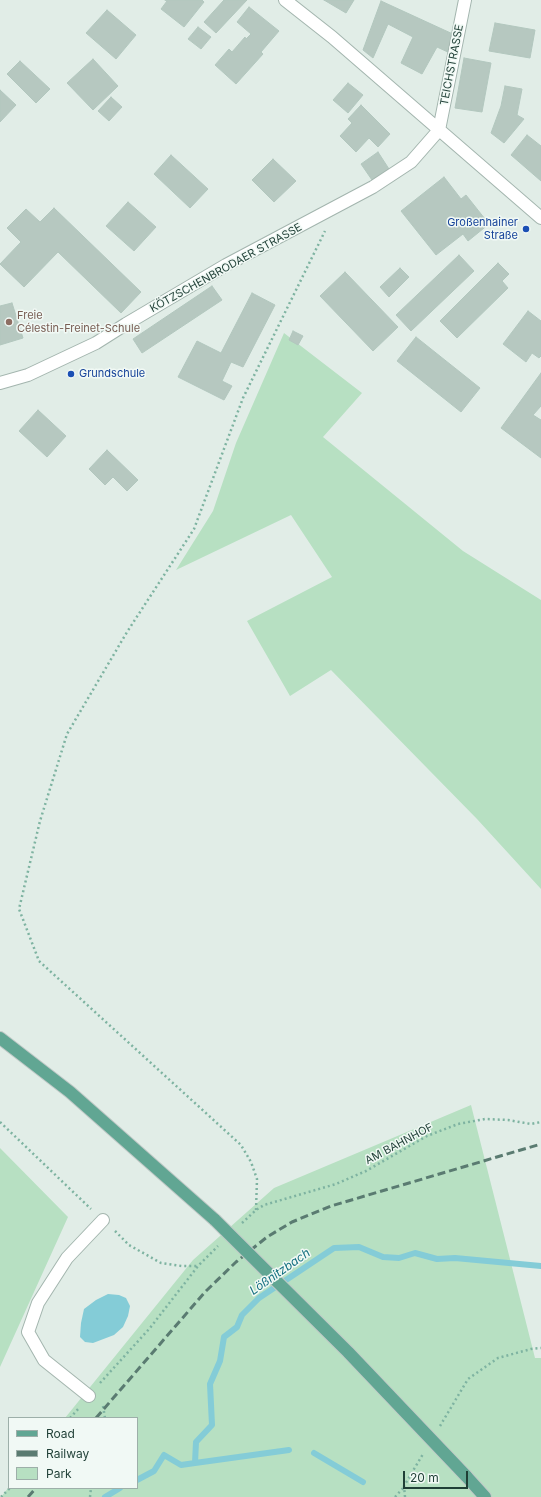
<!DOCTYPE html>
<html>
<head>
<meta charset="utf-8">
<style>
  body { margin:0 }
  #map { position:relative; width:541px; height:1497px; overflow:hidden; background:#e1ede7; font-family:Inter,sans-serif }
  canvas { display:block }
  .legend { position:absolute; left:8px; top:1417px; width:130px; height:72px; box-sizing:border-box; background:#f1f9f5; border:1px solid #9dafa9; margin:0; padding:5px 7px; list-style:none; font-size:12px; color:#1f3f36 }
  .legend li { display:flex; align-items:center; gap:8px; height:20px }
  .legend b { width:20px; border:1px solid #9dafa9 }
  .scale { position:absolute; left:403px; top:1471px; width:65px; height:18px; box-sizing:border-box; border:2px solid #1f3f36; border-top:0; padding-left:5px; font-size:12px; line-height:14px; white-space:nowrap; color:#1f3f36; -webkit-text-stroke:3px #f1f9f5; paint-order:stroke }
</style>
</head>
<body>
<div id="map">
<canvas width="541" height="1497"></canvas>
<ul class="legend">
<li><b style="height:5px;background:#61a693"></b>Road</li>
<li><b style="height:5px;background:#5a7b71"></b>Railway</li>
<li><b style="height:11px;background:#b7e0c2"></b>Park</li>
</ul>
<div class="scale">20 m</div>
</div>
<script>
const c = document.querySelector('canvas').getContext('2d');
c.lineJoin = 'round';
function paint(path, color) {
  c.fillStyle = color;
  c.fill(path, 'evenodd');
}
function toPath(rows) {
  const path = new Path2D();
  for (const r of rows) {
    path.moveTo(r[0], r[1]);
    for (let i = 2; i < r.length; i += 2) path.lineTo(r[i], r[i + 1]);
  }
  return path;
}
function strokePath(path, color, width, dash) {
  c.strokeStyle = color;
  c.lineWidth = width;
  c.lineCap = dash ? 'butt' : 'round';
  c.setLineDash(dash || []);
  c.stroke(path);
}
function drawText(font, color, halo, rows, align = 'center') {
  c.font = font + ' Inter,sans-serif';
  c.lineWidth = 3;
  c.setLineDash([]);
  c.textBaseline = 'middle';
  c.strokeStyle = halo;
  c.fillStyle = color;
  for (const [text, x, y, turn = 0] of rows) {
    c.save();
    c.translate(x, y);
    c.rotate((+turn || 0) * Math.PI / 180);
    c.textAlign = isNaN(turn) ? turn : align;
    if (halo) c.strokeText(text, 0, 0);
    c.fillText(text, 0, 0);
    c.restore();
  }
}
paint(toPath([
  [284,333,362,393,323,437,463,551,541,600,541,889,477,819,331,670,290,696,247,621,332,577,291,515,176,570,213,511,236,443],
  [471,1105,535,1358,541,1358,541,1497,1,1497,9,1487,137,1488,137,1418,65,1418,193,1260,274,1188],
  [0,1148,68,1217,0,1367]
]), '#b7e0c2');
paint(toPath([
  [108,1294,119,1295,126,1298,130,1306,128,1316,123,1327,114,1335,93,1343,85,1342,80,1337,81,1323,84,1309,96,1300]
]), '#84ccd7');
strokePath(toPath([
  [314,1453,363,1482],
  [195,1463,289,1450],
  [137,1480,154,1471,164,1455,181,1465,195,1463,196,1442,212,1425,210,1384,220,1361,224,1337,237,1327,242,1315,259,1298,334,1248,359,1247,383,1257,399,1258,415,1253,437,1259,455,1258,541,1266],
  [105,1497,120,1488]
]), '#84ccd7', 6);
const building = toPath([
  [165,0,202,0,204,2,184,27,161,9,167,1,165,0],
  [224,0,247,0,216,33,204,22,224,0],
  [324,0,354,0,346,13,324,0],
  [381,1,455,35,450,53,437,47,422,74,401,63,413,37,388,24,373,58,363,50,381,1],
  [249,7,279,31,261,52,263,54,236,84,215,65,229,49,232,52,245,37,246,39,251,34,237,22,249,7],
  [107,10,136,35,116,59,86,33,107,10],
  [495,23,535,30,530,58,489,51,495,23],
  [198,27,211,37,201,49,188,39,198,27],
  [464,58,491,63,482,112,455,108,464,58],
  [93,59,118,86,93,110,67,83,93,59],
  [20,61,50,89,36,103,7,74,20,61],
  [348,83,363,95,348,113,333,100,348,83],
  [505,86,522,89,517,115,524,119,504,143,491,133,501,106,505,86],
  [0,90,16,105,0,122,0,90],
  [111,97,122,107,109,121,98,111,111,97],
  [361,105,390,134,378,147,369,138,356,152,340,136,352,123,348,119,361,105],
  [527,135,541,146,541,181,511,155,527,135],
  [378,152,389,169,372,180,361,164,378,152],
  [171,155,208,189,190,208,154,174,171,155],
  [273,159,296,181,274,202,252,180,273,159],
  [444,177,461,199,466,195,489,224,468,241,463,234,436,255,401,211,444,177],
  [128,202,156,227,134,251,106,226,128,202],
  [54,208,141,292,121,313,58,252,24,287,0,264,21,242,7,228,26,209,40,222,54,208],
  [459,255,474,271,411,331,396,315,459,255],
  [498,263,509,274,502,281,508,288,457,338,440,321,498,263],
  [400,268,409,277,389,297,380,287,400,268],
  [345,272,398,327,373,351,320,296,345,272],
  [212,286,222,300,142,353,133,339,212,286],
  [252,293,275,305,243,367,231,362,222,381,232,386,224,400,178,377,197,341,221,353,252,293],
  [12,303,23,338,0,345,0,306,12,303],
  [528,311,541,321,541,356,539,358,532,353,526,362,503,344,528,311],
  [293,331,303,336,298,345,289,340,293,331],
  [416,337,480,388,461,412,397,361,416,337],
  [541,373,541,406,533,415,541,420,541,458,501,428,541,373],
  [38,410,66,436,47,457,19,431,38,410],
  [107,450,138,480,127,491,113,477,105,485,89,469,107,450]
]);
paint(building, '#b6c8c0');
strokePath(building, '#b2c7be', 1);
const minor = toPath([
  [285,0,332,37,541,218],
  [439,130,465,0],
  [0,383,28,375,96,343,126,324,226,265,373,187,411,162,439,130],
  [89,1396,44,1360,28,1332,38,1303,67,1258,103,1220]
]);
const major = toPath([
  [0,1038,70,1092,215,1220],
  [466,1476,485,1497]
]);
strokePath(minor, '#a3b5ae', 14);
strokePath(major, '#c0c9c7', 14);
strokePath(toPath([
  [0,1122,91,1209],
  [256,1210,257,1179,251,1162,241,1145,39,961,19,909,40,821,67,734,127,632,194,529,243,398,325,231],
  [242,1223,256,1210,264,1205,336,1184,366,1171,427,1136,458,1124,485,1119,508,1120,531,1124,541,1122],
  [115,1231,129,1245,161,1263,182,1266,197,1266],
  [100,1383,150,1328,198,1266,218,1246],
  [103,1406,105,1418],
  [70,1418,79,1408],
  [440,1426,468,1379,498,1358,531,1349,541,1348],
  [1,1497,10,1488],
  [90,1497,91,1488],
  [395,1497,404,1487],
  [405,1497,404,1486,423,1454]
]), '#7eb3a1', 2.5, [2, 3]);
strokePath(minor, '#fff', 12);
strokePath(major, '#61a693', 12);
strokePath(toPath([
  [96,1418,205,1292,236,1262,267,1237,292,1222,331,1206,541,1144],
  [28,1497,36,1488]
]), '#5a7b71', 3, [8, 4]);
const majorBridge = toPath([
  [215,1220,348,1352,466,1476]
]);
strokePath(majorBridge, '#c0c9c7', 14, []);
strokePath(majorBridge, '#61a693', 12);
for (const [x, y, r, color] of [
  [526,229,4,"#1a4fb4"],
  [9,322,4,"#8d6e63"],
  [71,374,4,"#1a4fb4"]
]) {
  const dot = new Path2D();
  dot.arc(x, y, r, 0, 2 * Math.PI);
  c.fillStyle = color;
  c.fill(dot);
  strokePath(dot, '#f1f9f5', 1.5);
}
drawText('11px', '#1f3f36', '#f1f9f5', [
  ["TEICHSTRASSE",452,65,-79],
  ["KÖTZSCHENBRODAER STRASSE",226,268,-29],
  ["AM BAHNHOF",399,1144,-28]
]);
drawText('11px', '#164399', '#f1f9f5', [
  ["Großenhainer",518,223],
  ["Straße",518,236],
  ["Grundschule",79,374,"left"]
], 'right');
drawText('11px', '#785e54', '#f1f9f5', [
  ["Freie",17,316],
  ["Célestin-Freinet-Schule",17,329]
], 'left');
drawText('italic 12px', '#147080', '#f1f9f5', [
  ["Lößnitzbach",280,1272,-35]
]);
</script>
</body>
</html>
